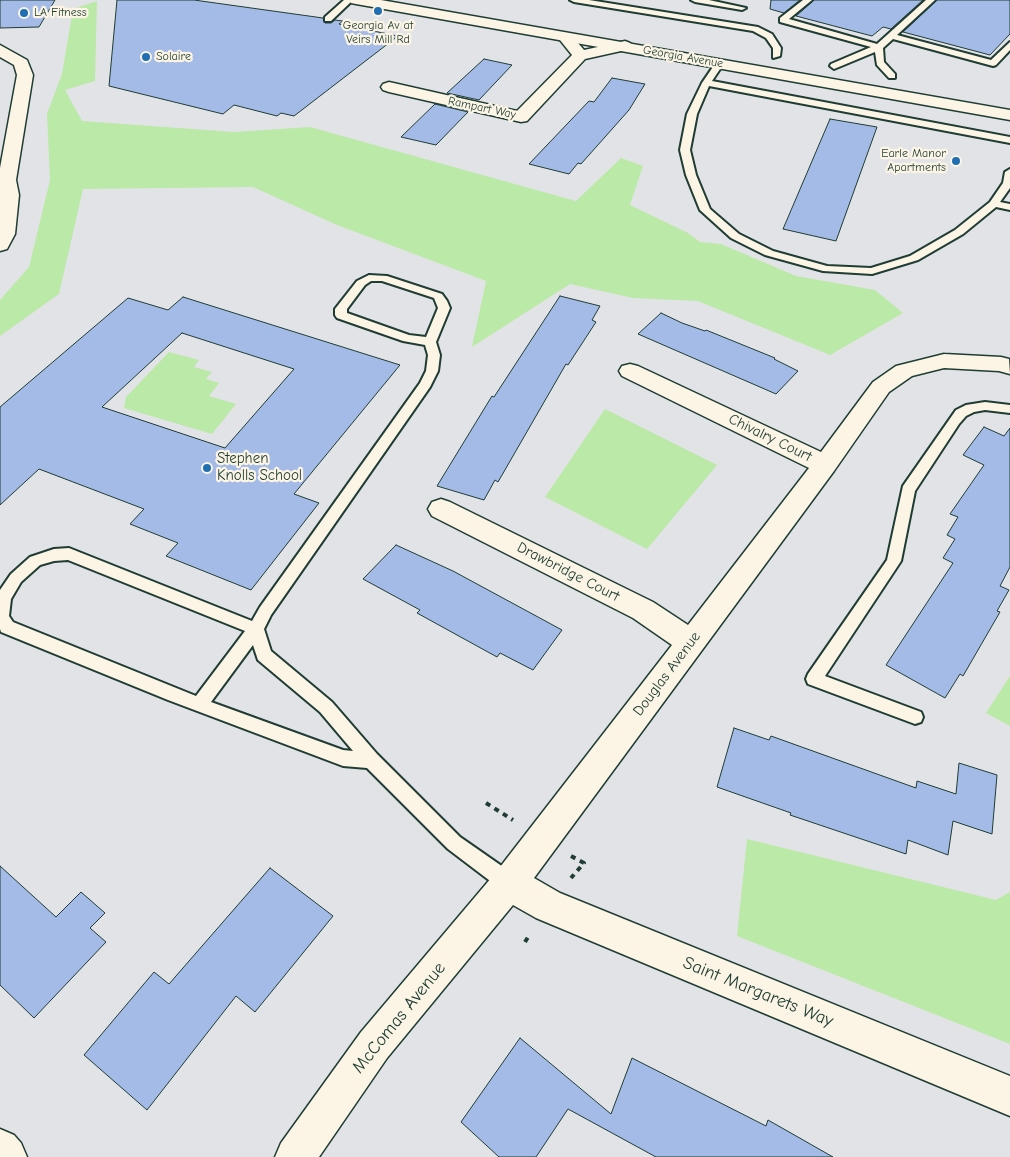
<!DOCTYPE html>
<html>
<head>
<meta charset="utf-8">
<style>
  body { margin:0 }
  canvas { display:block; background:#e2e3e6 }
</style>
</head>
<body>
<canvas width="1010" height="1157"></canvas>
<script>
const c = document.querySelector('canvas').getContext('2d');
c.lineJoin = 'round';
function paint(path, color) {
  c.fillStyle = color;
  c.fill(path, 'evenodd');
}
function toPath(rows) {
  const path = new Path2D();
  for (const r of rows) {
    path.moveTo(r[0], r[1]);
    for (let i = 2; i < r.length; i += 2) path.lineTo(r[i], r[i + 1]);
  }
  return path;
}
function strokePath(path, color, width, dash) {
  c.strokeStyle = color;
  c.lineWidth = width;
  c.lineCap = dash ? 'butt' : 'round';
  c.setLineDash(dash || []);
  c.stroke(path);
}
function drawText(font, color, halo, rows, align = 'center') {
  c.font = font + ' "Comic Neue",sans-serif';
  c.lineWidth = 4.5;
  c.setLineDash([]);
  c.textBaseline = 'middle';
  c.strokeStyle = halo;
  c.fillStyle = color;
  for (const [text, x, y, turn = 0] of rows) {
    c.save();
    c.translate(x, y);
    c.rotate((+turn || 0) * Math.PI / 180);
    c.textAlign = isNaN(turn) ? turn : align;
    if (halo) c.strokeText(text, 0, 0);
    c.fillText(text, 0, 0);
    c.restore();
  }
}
paint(toPath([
  [97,1,95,81,65,90,82,121,234,132,310,127,576,201,621,158,643,166,630,205,688,233,700,242,721,244,796,276,875,290,903,313,830,355,698,301,633,298,570,284,472,347,486,281,337,225,253,187,83,189,59,294,0,336,0,300,29,267,50,180,47,114,62,74,73,9],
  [169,352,199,360,194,367,212,372,206,379,219,383,209,396,236,404,212,434,124,408,126,397],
  [605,409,717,465,647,549,545,497],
  [1010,676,1010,726,986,713],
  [747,839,996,900,1010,892,1010,1044,737,936]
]), '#bbe9a7');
const building = toPath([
  [0,0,55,0,39,27,0,28,0,0],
  [117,0,194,0,323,18,325,23,331,23,335,20,343,21,339,24,398,36,294,116,281,113,277,116,234,105,223,114,109,86,117,0],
  [771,0,800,0,784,13,770,9,771,0],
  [814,0,923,0,891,29,883,27,872,36,796,16,814,0],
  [937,0,1010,0,1010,34,990,55,903,32,937,0],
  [484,59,512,65,479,100,447,93,484,59],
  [612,78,645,84,629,110,581,164,578,163,569,174,529,164,589,101,594,102,612,78],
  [435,104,468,112,436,145,401,137,435,104],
  [830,119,877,127,836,241,783,229,830,119],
  [560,296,600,306,592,320,596,322,568,365,566,364,498,482,495,480,484,500,437,486,492,396,494,397,560,296],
  [183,297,400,365,294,494,319,503,251,590,166,556,178,543,130,524,144,509,39,469,0,505,0,407,128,298,168,310,183,297],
  [182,333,294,369,225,448,102,407,182,333],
  [661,313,682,323,705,331,706,330,775,358,774,359,798,371,776,394,638,334,661,313],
  [984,427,1004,436,1010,428,1010,567,1000,586,1009,590,997,611,1000,612,963,676,960,674,945,698,886,665,953,563,943,558,955,539,947,535,958,517,950,514,984,465,963,455,984,427],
  [396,545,453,571,562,630,533,670,500,653,497,657,417,613,420,610,363,579,396,545],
  [734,728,769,740,771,736,916,788,917,781,956,794,959,763,997,775,992,834,953,821,948,855,908,840,906,854,790,815,791,813,717,787,734,728],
  [0,866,56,917,81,892,105,913,90,928,106,942,34,1018,0,985,0,866],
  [270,868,333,916,255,1012,236,996,147,1110,84,1055,154,972,169,984,270,868],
  [520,1038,611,1114,632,1058,766,1126,768,1120,833,1157,656,1157,568,1109,536,1157,499,1157,461,1122,520,1038]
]);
paint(building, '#a4bae7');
strokePath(building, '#1f3d34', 1);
const service = toPath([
  [344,0,353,0,331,21,325,21,325,17,344,0],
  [570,0,589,0,758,27,772,34,781,48,780,56,773,58,773,48,766,38,753,31,574,2,570,0],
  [691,0,709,0,746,8,742,10,695,2,691,0],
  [803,0,812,0,789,19,877,44,926,0,935,0,897,35,991,60,1010,42,1010,50,996,65,993,66,893,39,883,48,884,62,895,74,895,78,889,78,877,65,875,52,834,69,830,66,831,64,871,47,780,22,780,18,803,0],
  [720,60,724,63,712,81,1010,137,1010,143,709,86,697,114,690,150,696,175,710,209,739,234,773,251,827,266,871,268,910,256,955,230,990,202,1003,183,1005,172,1010,169,1010,188,1000,202,1010,204,1010,210,996,207,963,234,918,260,872,274,823,271,765,255,731,238,700,210,686,175,680,150,687,114,702,83,717,61,720,60],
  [369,275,387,276,442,294,447,301,450,308,436,342,440,355,438,371,430,387,271,615,264,629,271,651,332,702,377,754,460,837,516,876,518,883,516,890,509,892,502,890,448,849,367,768,343,766,168,700,1,632,0,629,0,590,11,574,30,557,54,549,69,548,252,621,260,607,420,383,426,371,428,355,425,345,403,341,337,318,335,315,335,309,357,281,369,275],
  [371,281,382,281,434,298,438,308,426,337,409,335,347,313,347,309,365,285,371,281],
  [68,560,245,631,196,696,13,622,9,616,11,599,21,582,40,565,54,561,68,560],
  [253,645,258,660,320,712,353,751,343,750,211,702,253,645],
  [985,402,1010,405,1010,413,985,410,974,412,966,416,959,424,915,491,901,561,825,676,921,712,923,717,921,722,915,724,808,684,806,679,808,674,887,560,903,486,956,410,966,405,985,402]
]);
const minor = toPath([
  [568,35,573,37,584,50,625,41,630,43,633,46,630,49,585,59,527,121,521,122,389,92,383,90,381,87,383,84,389,82,517,111,572,55,560,40,563,37,568,35],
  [0,45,27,60,33,75,16,180,19,195,15,234,7,249,0,251,0,168,17,75,14,65,0,57,0,45],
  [944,354,1001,357,1009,359,1010,374,999,371,944,368,912,376,889,392,834,471,534,878,560,893,1010,1076,1010,1116,536,918,513,905,387,1058,319,1157,275,1157,281,1143,361,1032,497,871,672,645,633,618,432,516,428,509,432,502,441,499,450,502,653,602,688,625,809,468,622,376,619,371,622,366,630,364,638,366,821,452,873,382,896,366,944,354],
  [0,1129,14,1135,21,1143,27,1157,0,1157,0,1129]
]);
const primary = toPath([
  [349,0,381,0,1010,110,1010,120,356,4,351,3,349,0]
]);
strokePath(service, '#1f3d34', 4);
strokePath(minor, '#1f3d34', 3);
strokePath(primary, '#1f3d34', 3);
strokePath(toPath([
  [486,803,513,820],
  [571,856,584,863,571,878],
  [525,942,530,934]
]), '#1f3d34', 4, [5, 5]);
paint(service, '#fcf5e5');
paint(minor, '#fcf5e5');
paint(primary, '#fcf5e5');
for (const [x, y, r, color] of [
  [378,11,5,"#1f6fb2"],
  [24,13,5,"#1f6fb2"],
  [146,57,5,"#1f6fb2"],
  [956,161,5,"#1f6fb2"],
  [207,468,5,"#1f6fb2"]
]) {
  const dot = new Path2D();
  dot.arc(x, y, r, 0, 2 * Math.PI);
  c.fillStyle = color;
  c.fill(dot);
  strokePath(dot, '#fcf5e5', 2);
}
drawText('12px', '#1f3d34', '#fcf5e5', [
  ["LA Fitness",34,13],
  ["Georgia Av at",378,26,"center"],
  ["Veirs Mill Rd",378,40,"center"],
  ["Solaire",156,57],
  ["Earle Manor",946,154,"right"],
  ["Apartments",946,168,"right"]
], 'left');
drawText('12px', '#1f3d34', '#fcf5e5', [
  ["Georgia Avenue",683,57,10],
  ["Rampart Way",482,108,12]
]);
drawText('15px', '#1f3d34', '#fcf5e5', [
  ["Chivalry Court",770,438,26],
  ["Drawbridge Court",568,572,27],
  ["Douglas Avenue",667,674,-53]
]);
drawText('15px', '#1f3d34', '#fcf5e5', [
  ["Stephen",217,459],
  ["Knolls School",217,476]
], 'left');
drawText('18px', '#1f3d34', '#fcf5e5', [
  ["Saint Margarets Way",758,992,22],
  ["McComas Avenue",399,1018,-51]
]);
</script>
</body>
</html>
